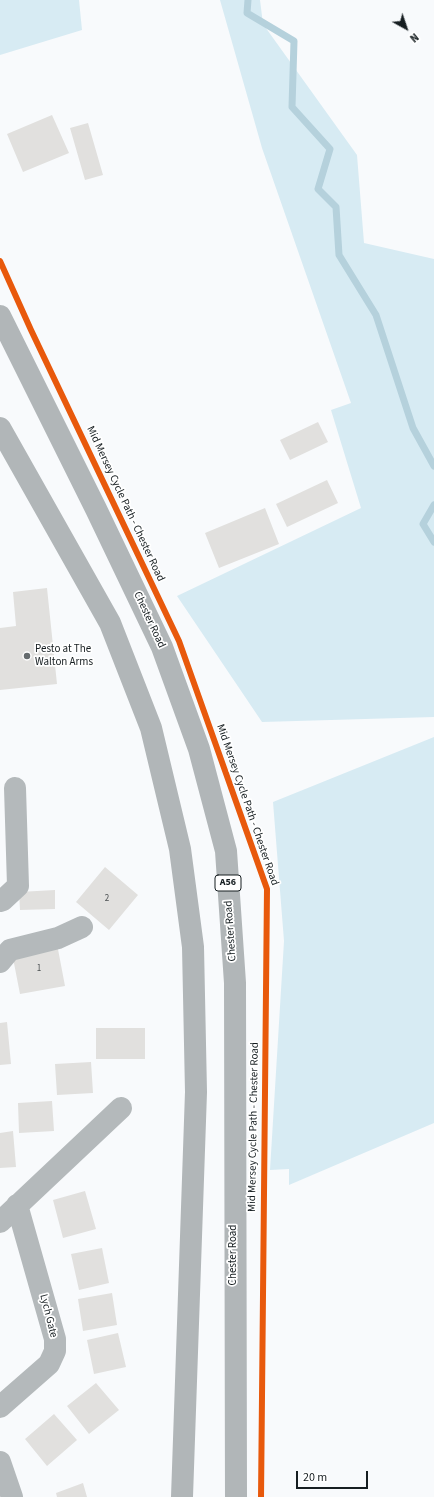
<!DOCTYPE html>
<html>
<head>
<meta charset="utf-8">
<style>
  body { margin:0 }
  #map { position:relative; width:434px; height:1497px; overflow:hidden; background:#f8fafc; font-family:"Source Sans 3",sans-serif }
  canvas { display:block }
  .north { position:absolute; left:386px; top:8px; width:40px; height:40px; -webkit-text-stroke:3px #fff; paint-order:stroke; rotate:140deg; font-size:11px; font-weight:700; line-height:16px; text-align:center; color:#161e21 }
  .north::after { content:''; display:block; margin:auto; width:14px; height:18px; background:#161e21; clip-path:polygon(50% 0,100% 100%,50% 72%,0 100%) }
  .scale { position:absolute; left:296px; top:1471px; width:72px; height:18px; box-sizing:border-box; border:2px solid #161e21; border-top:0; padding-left:5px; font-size:12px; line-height:14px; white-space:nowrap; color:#161e21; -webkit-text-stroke:3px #fff; paint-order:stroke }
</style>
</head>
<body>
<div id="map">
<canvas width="434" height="1497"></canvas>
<div class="north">N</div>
<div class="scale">20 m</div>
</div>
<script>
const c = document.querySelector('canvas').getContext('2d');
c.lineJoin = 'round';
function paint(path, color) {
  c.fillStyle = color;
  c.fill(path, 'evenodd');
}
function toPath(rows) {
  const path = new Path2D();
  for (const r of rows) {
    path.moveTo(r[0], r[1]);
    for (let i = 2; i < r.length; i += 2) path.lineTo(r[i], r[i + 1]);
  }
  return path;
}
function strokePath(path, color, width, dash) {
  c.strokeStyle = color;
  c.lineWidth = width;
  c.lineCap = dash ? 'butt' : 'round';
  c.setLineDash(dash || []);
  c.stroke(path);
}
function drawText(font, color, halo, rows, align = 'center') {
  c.font = font + ' "Source Sans 3",sans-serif';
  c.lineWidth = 3.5;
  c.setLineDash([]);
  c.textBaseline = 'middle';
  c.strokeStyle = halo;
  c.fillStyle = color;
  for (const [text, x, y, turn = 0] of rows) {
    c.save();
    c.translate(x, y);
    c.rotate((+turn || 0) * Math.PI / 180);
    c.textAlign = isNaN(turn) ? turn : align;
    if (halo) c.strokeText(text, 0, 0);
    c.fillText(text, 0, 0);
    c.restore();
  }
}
paint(toPath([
  [0,0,79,0,82,30,0,55],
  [220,0,260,0,263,24,357,155,364,243,434,259,434,717,262,722,177,596,361,508,331,410,351,403,262,148],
  [434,737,434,1123,289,1185,289,1169,270,1170,284,941,273,802]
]), '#d7ebf3');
strokePath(toPath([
  [248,0,247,13,294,41,292,107,330,149,318,189,336,207,339,255,376,315,413,428,434,466],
  [434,505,423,524,434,542]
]), '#b5d1dc', 7);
paint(toPath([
  [52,115,69,153,23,172,7,134],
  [88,123,103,175,85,180,70,128],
  [318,422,328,442,290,460,280,440],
  [327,480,338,503,287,527,276,504],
  [265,508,279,544,219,568,205,533],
  [47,588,57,684,0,690,0,628,16,626,13,592],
  [105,867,138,895,109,930,76,902],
  [55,890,55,909,20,910,19,892],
  [57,944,65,986,20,994,12,953],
  [7,1022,11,1064,0,1065,0,1023],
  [96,1028,145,1028,145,1059,96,1059],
  [91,1062,93,1093,57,1095,55,1064],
  [52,1101,54,1131,19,1133,18,1103],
  [13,1131,16,1167,0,1168,0,1133],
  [85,1191,96,1229,63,1238,53,1200],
  [102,1248,109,1283,79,1290,71,1254],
  [112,1293,117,1325,83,1331,78,1299],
  [118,1333,126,1367,94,1374,87,1340],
  [96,1383,119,1410,89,1434,67,1406],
  [54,1414,77,1440,47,1466,25,1439],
  [83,1483,87,1497,57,1497,56,1493]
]), '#e1e0de');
strokePath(toPath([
  [0,901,3,900,18,886,15,788],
  [0,962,10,950,58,938,82,927],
  [0,1222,121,1108],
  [0,1407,49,1364,55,1351,55,1339,17,1205],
  [0,1462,12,1497]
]), '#b4b9bb', 22);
strokePath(toPath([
  [0,316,96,509,162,647,199,749,226,851,235,983,236,1497],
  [0,428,110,623,151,728,180,849,193,947,196,1092,182,1497]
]), '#b1b6b8', 22);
strokePath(toPath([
  [0,261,31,330,179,641,267,889,261,1497]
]), '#e8590c', 6);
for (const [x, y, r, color] of [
  [27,656,4,"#656b6e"]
]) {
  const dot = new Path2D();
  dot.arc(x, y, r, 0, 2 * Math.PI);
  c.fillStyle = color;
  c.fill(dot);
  strokePath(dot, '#fff', 1.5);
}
drawText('9px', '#494e50', null, [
  ["2",107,899],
  ["1",39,969]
]);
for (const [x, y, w] of [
  [228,883,26]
]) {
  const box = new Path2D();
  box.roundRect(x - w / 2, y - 8, w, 16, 3);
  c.fillStyle = '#fff';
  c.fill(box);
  strokePath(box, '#161e21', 1);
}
drawText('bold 10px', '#161e21', null, [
  ["A56",228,883]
]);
drawText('11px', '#161e21', '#fff', [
  ["Mid Mersey Cycle Path - Chester Road",125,504,65],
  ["Chester Road",149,620,65],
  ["Mid Mersey Cycle Path - Chester Road",247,805,71],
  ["Chester Road",231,931,-94],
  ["Mid Mersey Cycle Path - Chester Road",254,1127,-89],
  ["Chester Road",234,1255,-90],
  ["Lych Gate",48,1316,76]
]);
drawText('11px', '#161e21', '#fff', [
  ["Pesto at The",35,650],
  ["Walton Arms",35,663]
], 'left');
</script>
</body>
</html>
